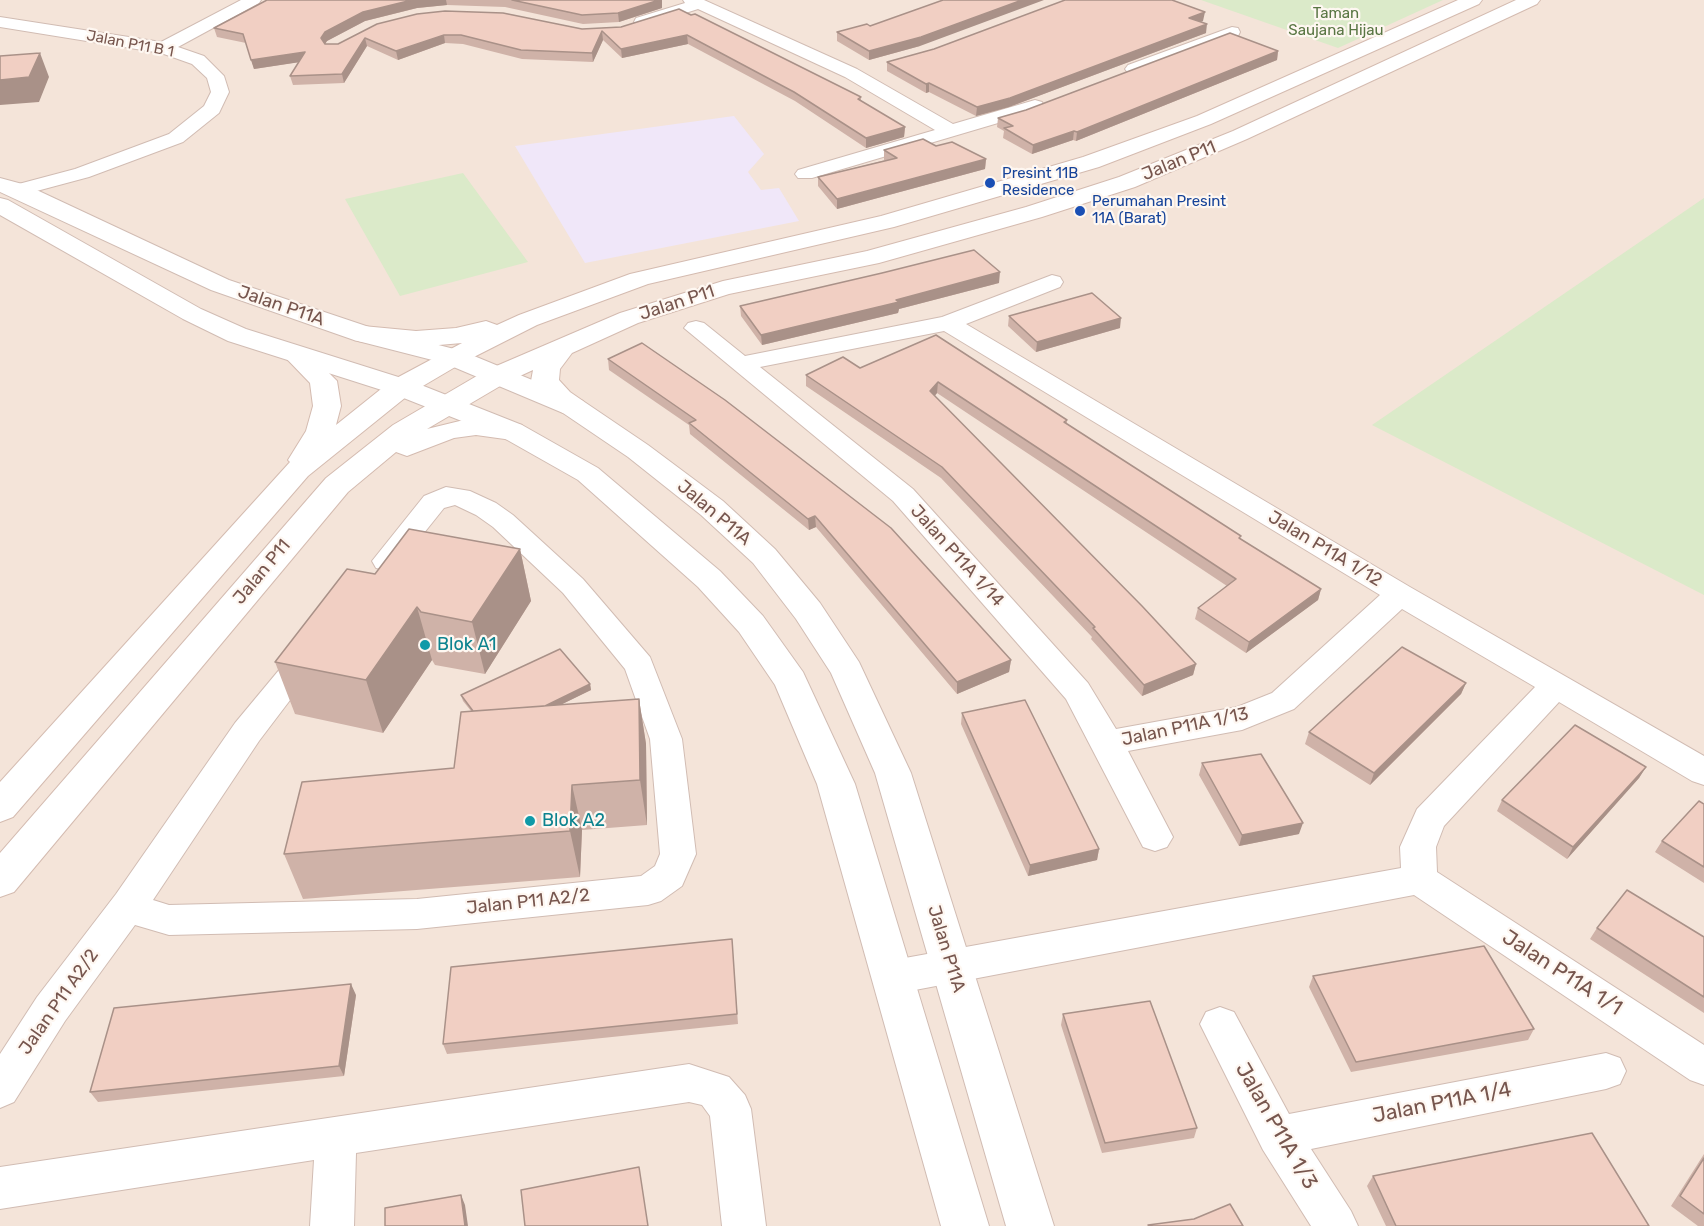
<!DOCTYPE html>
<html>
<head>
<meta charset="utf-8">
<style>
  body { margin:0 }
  canvas { display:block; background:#fcf3eb }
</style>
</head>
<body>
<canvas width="1704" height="1226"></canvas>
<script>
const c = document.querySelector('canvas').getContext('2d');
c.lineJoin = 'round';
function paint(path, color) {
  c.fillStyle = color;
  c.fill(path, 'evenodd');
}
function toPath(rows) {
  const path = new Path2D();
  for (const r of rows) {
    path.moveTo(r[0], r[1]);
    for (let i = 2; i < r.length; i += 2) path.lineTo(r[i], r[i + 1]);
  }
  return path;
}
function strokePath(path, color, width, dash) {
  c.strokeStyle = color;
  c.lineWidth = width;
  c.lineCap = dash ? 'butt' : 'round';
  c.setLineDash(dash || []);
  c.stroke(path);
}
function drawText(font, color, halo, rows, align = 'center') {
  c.font = font + ' Rubik,sans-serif';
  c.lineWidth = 4.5;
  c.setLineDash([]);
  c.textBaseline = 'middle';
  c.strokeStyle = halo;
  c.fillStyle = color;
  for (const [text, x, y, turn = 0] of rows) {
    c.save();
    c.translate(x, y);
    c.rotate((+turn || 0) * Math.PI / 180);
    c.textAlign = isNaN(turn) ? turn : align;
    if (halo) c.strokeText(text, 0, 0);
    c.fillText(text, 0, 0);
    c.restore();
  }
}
paint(toPath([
  [0,0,1704,0,1704,1226,0,1226]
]), '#f4e4d9');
paint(toPath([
  [734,116,764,154,748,172,761,190,779,188,799,221,585,263,515,146]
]), '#f0e7f9');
paint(toPath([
  [1201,0,1443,0,1338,48],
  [463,173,528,262,400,296,345,199],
  [1704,198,1704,595,1372,425]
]), '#dbeac9');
const minor = toPath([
  [241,0,261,0,259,3,178,47,204,56,224,76,229,92,219,113,183,142,89,177,18,196,11,194,8,190,11,186,75,169,169,134,204,106,211,92,207,78,192,64,161,53,0,27,0,17,161,42,241,0],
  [683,0,704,0,857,69,953,124,1035,100,1042,102,1044,106,1042,110,812,178,798,178,795,174,798,170,935,130,845,77,698,9,642,27,634,22,636,18,685,3,683,0],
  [1232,27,1238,28,1240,32,1238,36,1140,73,1128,73,1125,69,1128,65,1232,27],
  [1052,275,1060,277,1063,282,1060,287,966,324,1410,587,1704,756,1704,785,1692,781,1559,702,1444,826,1436,847,1437,872,1704,1045,1704,1085,1690,1080,1414,895,894,994,881,989,875,977,881,965,894,960,1401,868,1400,847,1417,809,1535,687,1402,609,1294,709,1242,730,1128,751,1173,837,1167,847,1155,851,1143,847,1066,699,893,501,684,328,688,323,696,321,704,323,745,356,942,317,1052,275],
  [944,331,1380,595,1272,693,1237,707,1116,729,1088,683,913,489,760,367,944,331],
  [446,487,470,491,496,503,513,515,583,579,650,657,682,739,696,854,682,886,661,901,648,905,417,929,169,935,135,925,65,1021,14,1102,0,1108,0,1054,37,997,116,894,235,723,299,646,310,643,321,646,325,654,259,741,153,900,169,905,417,899,641,876,655,866,660,854,650,739,625,669,563,593,493,527,476,515,455,505,444,508,396,568,386,570,376,568,372,561,424,496,446,487],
  [1220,1007,1234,1012,1289,1114,1606,1053,1620,1058,1626,1071,1620,1084,1606,1089,1311,1149,1351,1211,1358,1226,1311,1226,1263,1150,1200,1024,1206,1012,1220,1007],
  [689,1064,729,1077,745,1095,751,1109,766,1226,722,1226,710,1116,702,1105,689,1102,356,1153,354,1226,310,1226,314,1160,0,1209,0,1167,689,1064]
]);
const tertiary = toPath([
  [0,178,26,185,229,280,372,328,462,351,583,401,648,445,723,501,775,549,820,603,859,662,911,773,1054,1226,1006,1226,875,773,831,673,796,619,753,563,701,515,628,457,563,413,444,363,354,340,211,290,0,192,0,178],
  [0,198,8,200,201,309,246,329,411,381,522,425,598,468,720,571,763,616,803,672,855,784,989,1226,941,1226,817,784,775,685,739,632,698,587,578,480,502,437,391,393,228,341,183,319,0,215,0,198]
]);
const secondary = toPath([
  [1458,0,1482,0,1479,4,1211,124,1099,167,894,227,648,284,537,325,462,363,411,393,308,476,13,817,0,822,0,782,290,462,288,460,306,431,313,406,310,383,283,355,287,349,296,347,305,349,337,381,341,406,336,425,391,381,462,343,416,347,363,342,354,340,350,334,354,328,363,326,416,331,456,328,486,321,497,325,519,315,630,274,881,216,1083,157,1197,116,1458,0],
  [1516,0,1540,0,1537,4,1247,139,1135,187,1042,217,879,263,729,294,638,323,572,353,560,369,559,380,570,392,583,401,587,407,583,413,573,415,563,413,550,404,531,381,533,370,507,382,427,429,476,417,522,425,526,431,522,437,512,440,476,435,454,438,407,456,396,452,348,492,14,892,0,897,0,853,326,478,393,425,487,370,620,313,723,281,867,251,1026,207,1119,177,1233,131,1516,0]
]);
strokePath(minor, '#d1bcb3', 2);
strokePath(tertiary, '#d1bcb3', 2);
strokePath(secondary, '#d4bbb0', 2);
paint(minor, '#fff');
paint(tertiary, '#fff');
paint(secondary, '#fff');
paint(toPath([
  [267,0,662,0,662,8,619,22,583,24,505,7,447,5,417,8,365,21,327,41,325,44,338,44,377,24,582,29,621,27,691,15,861,97,861,101,905,127,904,137,866,148,795,101,688,44,622,58,603,40,593,62,522,59,463,44,445,43,398,60,367,46,344,83,293,85,290,76,299,62,254,69,246,43,217,37,214,28],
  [1203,21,1200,22,1206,33,1009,107,976,116,929,92,926,93,887,71,887,62,934,49],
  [870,26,920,46,869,60,837,41,837,32],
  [1278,51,1277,60,1076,141,1073,140,1032,154,1003,138,1004,131,997,127,998,118],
  [936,146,986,159,985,169,837,209,818,186,818,177,886,160,884,160,884,150],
  [999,283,899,309,898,313,762,345,741,316,740,306],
  [1009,316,1120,328,1036,352,1008,326],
  [936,335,1067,420,1067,424,1241,539,1321,589,1318,600,1246,653,1195,619,1198,608,1227,586,937,393,935,396,1196,664,1193,675,1142,696,1091,639,1092,637,941,478,806,386,806,375,860,368],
  [642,343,1011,660,1009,672,957,694,816,527,809,530,690,434,689,425,609,370,608,359],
  [520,549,531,601,485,674,435,665,432,660,383,733,295,714,275,662,375,574],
  [1466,683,1461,694,1370,785,1305,744,1309,732],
  [590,684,591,690,560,705,639,699,646,744,647,825,582,830,580,877,303,899,284,854,454,768,471,711,463,701,461,695],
  [962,713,1099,849,1097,860,1028,876,961,724],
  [1202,763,1299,834,1239,846,1199,775],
  [1646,767,1639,778,1567,859,1497,811,1502,800],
  [1704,804,1704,883,1655,852,1662,841],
  [1597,928,1704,937,1704,1013,1590,939],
  [732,939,738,1024,447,1054,443,1044],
  [1313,976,1534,1029,1528,1040,1351,1072,1309,987],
  [356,995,344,1076,98,1102,90,1092],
  [1063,1014,1197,1128,1194,1138,1102,1153,1061,1025],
  [1704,1154,1704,1226,1698,1226,1671,1206],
  [1373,1176,1649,1226,1386,1226,1367,1186]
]), '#cfb2a8');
paint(toPath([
  [412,0,446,0,447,5,417,8,365,21,327,41,323,47,321,38,325,32,363,12],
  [659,0,662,0,662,8,619,22,618,13],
  [1022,0,1044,0,920,46,869,60,869,51],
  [1205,12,1203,21,1188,27,1189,18],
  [1207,24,1206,33,1009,107,976,116,977,107],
  [602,31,603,40,593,62,592,53],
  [444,35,445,43,398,60,396,51],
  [687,35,688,44,622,58,621,49],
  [365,38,367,46,344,83,342,74],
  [1278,51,1277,60,1076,141,1077,132],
  [305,52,307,61,254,69,251,60],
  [40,53,49,77,39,102,0,105,0,80],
  [929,83,929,92,926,93,926,84],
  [905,127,904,137,866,148,866,138],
  [1074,131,1073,140,1032,154,1033,145],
  [986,159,985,169,837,209,837,199],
  [1000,272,999,283,899,309,898,313,762,345,761,335],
  [1121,318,1120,328,1036,352,1037,342],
  [938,382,937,393,929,402,930,391],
  [815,516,816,527,809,530,808,519],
  [520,549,531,601,485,674,472,622],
  [1321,589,1318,600,1246,653,1249,642],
  [417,607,432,660,383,733,366,680],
  [1011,660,1009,672,957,694,957,682],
  [1196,664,1193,675,1142,696,1144,685],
  [1466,683,1461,694,1370,785,1374,773],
  [590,684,591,690,491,739,490,733],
  [639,699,646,744,647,825,640,780],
  [1646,767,1639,778,1567,859,1573,847],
  [572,785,582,830,580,877,570,831],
  [1303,823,1299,834,1239,846,1242,835],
  [1099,849,1097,860,1028,876,1030,865],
  [351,984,356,995,344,1076,339,1066],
  [461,1195,465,1205,468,1226,465,1226]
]), '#a99188');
const building = toPath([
  [267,0,412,0,363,12,325,32,321,38,325,44,338,44,377,24,417,14,445,11,503,13,582,29,621,27,679,9,691,15,695,14,861,97,858,99,905,127,866,138,794,92,687,35,621,49,602,31,592,53,521,50,461,35,444,35,396,51,365,38,342,74,290,76,305,52,251,60,243,34,214,28,267,0],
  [512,0,659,0,618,13,582,15,512,0],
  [943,0,1022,0,921,37,869,51,837,32,867,24,870,26,943,0],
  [1065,0,1172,0,1205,12,1189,18,1207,24,1010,98,977,107,929,83,926,84,887,62,934,49,1065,0],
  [1230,33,1278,51,1077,132,1074,131,1033,145,1004,128,1013,126,998,118,1026,110,1230,33],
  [40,53,29,77,0,80,0,56,40,53],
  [923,139,936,146,952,142,986,159,837,199,818,177,897,158,884,150,923,139],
  [974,250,1000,272,896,300,899,302,761,335,740,306,882,273,974,250],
  [1092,293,1121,318,1037,342,1009,316,1092,293],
  [936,335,1067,420,1064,422,1241,536,1239,538,1321,589,1249,642,1198,608,1236,579,938,382,930,391,1142,606,1196,664,1144,685,1093,628,1095,627,942,467,806,375,843,357,860,368,936,335],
  [642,343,725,400,891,528,1011,660,957,682,815,516,808,519,689,423,696,420,608,359,642,343],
  [409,529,520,549,472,622,421,612,417,607,366,680,275,662,347,569,375,574,409,529],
  [1402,647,1466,683,1374,773,1309,732,1402,647],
  [560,649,590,684,545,706,473,711,461,695,560,649],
  [639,699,640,780,572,785,570,831,284,854,302,782,454,768,461,712,639,699],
  [1025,700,1099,849,1030,865,962,713,1025,700],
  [1575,725,1646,767,1573,847,1502,800,1575,725],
  [1261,754,1303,823,1242,835,1202,763,1261,754],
  [1699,801,1704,804,1704,867,1662,841,1699,801],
  [1627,890,1704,937,1704,997,1597,928,1627,890],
  [732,939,737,1014,443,1044,451,967,732,939],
  [1484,946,1534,1029,1356,1062,1313,976,1484,946],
  [351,984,339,1066,90,1092,114,1008,351,984],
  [1150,1001,1197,1128,1105,1143,1063,1014,1150,1001],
  [1592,1133,1649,1226,1396,1226,1373,1176,1592,1133],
  [1704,1158,1704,1214,1680,1196,1704,1158],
  [639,1167,648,1226,525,1226,521,1190,639,1167],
  [461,1195,465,1226,385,1226,385,1208,461,1195],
  [1230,1204,1243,1226,1149,1226,1148,1225,1194,1219,1230,1204]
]);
paint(building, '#f1cfc3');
strokePath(building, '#a99188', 1.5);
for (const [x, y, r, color] of [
  [990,183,6,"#1a4fb4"],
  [1080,211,6,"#1a4fb4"],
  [425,645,6,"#0f9aa8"],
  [530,821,6,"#0f9aa8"]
]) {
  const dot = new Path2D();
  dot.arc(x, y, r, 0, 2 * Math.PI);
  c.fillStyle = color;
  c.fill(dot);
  strokePath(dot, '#fef7f1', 2);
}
drawText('15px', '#597643', '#fef7f1', [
  ["Taman",1336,14],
  ["Saujana Hijau",1336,31]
]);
drawText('15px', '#77564e', '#fef7f1', [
  ["Jalan P11 B 1",130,44,11]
]);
drawText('15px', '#164399', '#fef7f1', [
  ["Presint 11B",1002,174],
  ["Residence",1002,191],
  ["Perumahan Presint",1092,202],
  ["11A (Barat)",1092,219]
], 'left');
drawText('18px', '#77564e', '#fef7f1', [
  ["Jalan P11",1179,161,-22],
  ["Jalan P11",677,303,-18],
  ["Jalan P11A",281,306,19],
  ["Jalan P11A",714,513,40],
  ["Jalan P11A 1/12",1325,549,31],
  ["Jalan P11A 1/14",957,556,48],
  ["Jalan P11",262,572,-50],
  ["Jalan P11A 1/13",1185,727,-12],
  ["Jalan P11 A2/2",528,902,-6],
  ["Jalan P11A",946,949,73],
  ["Jalan P11 A2/2",59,1002,-55]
]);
drawText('18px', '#0d838f', '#fef7f1', [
  ["Blok A1",437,645],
  ["Blok A2",542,821]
], 'left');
drawText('21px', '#77564e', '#fef7f1', [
  ["Jalan P11A 1/1",1562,973,33],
  ["Jalan P11A 1/4",1442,1103,-11],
  ["Jalan P11A 1/3",1276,1126,60]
]);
</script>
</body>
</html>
